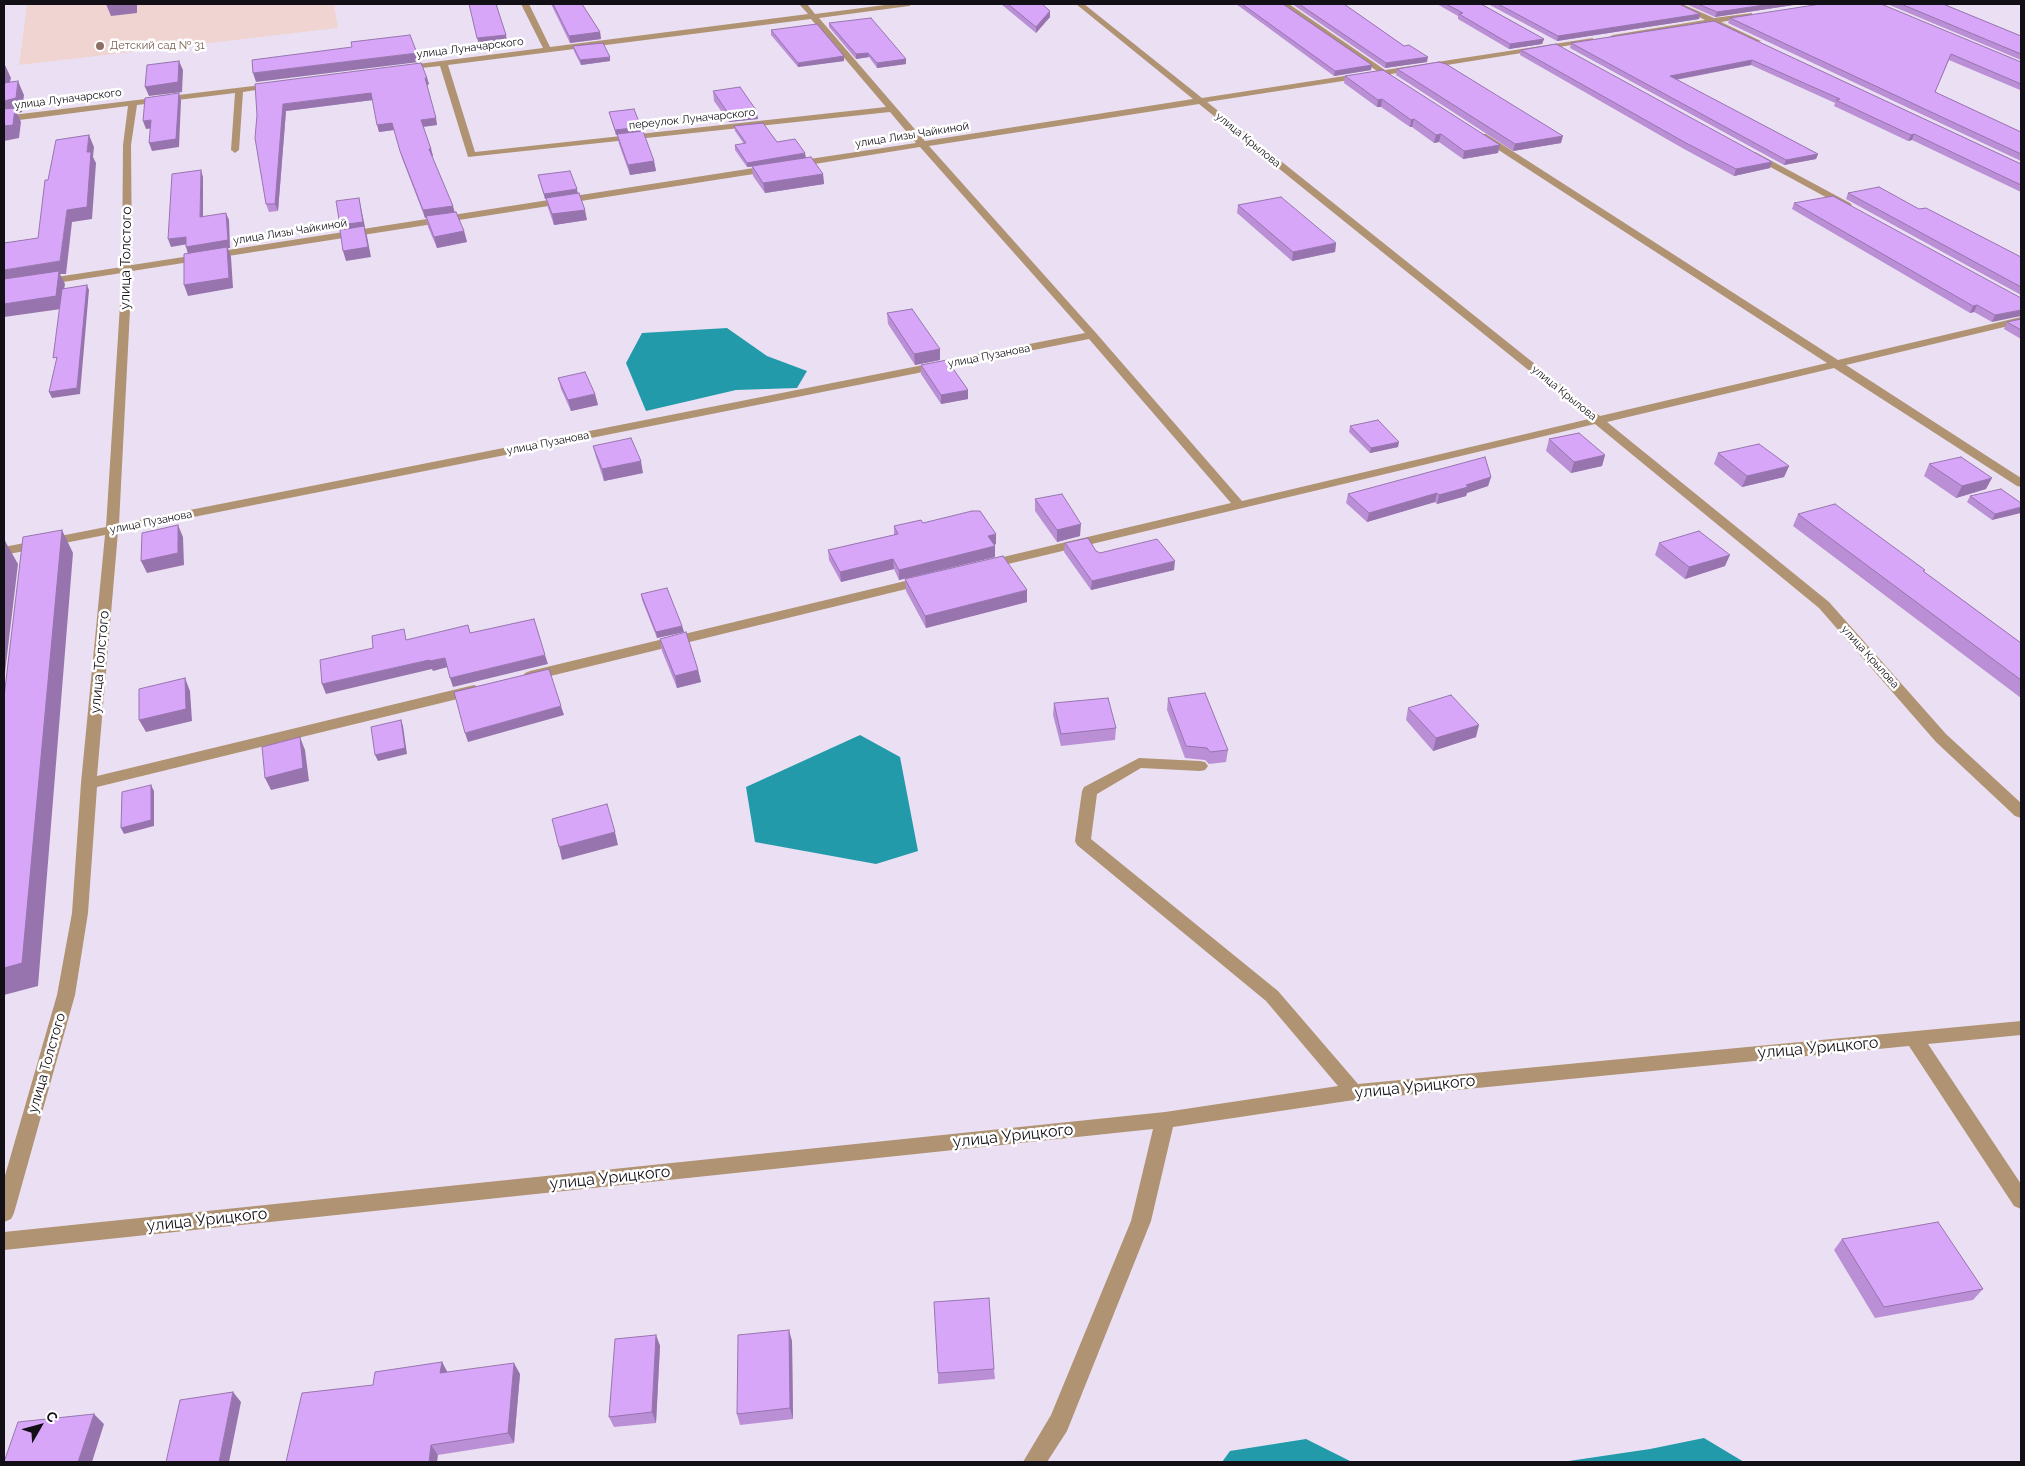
<!DOCTYPE html>
<html>
<head>
<meta charset="utf-8">
<style>
  body { margin:0 }
  #map { position:relative; width:2025px; height:1466px; overflow:hidden; background:#ebe0f3; font-family:Raleway,sans-serif }
  canvas { display:block }
  .frame { position:absolute; inset:0; border:5px solid #130f16; pointer-events:none }
  .north { position:absolute; left:15px; top:1401px; width:50px; height:50px; -webkit-text-stroke:4px #fff; paint-order:stroke; rotate:52deg; font-size:14px; font-weight:700; line-height:20px; text-align:center; color:#130f16 }
  .north::after { content:''; display:block; margin:auto; width:18px; height:22px; background:#130f16; clip-path:polygon(50% 0,100% 100%,50% 72%,0 100%) }
</style>
</head>
<body>
<div id="map">
<canvas width="2025" height="1466"></canvas>
<div class="frame"></div>
<div class="north">С</div>
</div>
<script>
const c = document.querySelector('canvas').getContext('2d');
c.lineJoin = 'round';
function paint(path, color) {
  c.fillStyle = color;
  c.fill(path, 'evenodd');
}
function toPath(rows) {
  const path = new Path2D();
  for (const r of rows) {
    path.moveTo(r[0], r[1]);
    for (let i = 2; i < r.length; i += 2) path.lineTo(r[i], r[i + 1]);
  }
  return path;
}
function strokePath(path, color, width, dash) {
  c.strokeStyle = color;
  c.lineWidth = width;
  c.lineCap = dash ? 'butt' : 'round';
  c.setLineDash(dash || []);
  c.stroke(path);
}
function drawText(font, color, halo, rows, align = 'center') {
  c.font = font + ' Raleway,sans-serif';
  c.lineWidth = 5;
  c.setLineDash([]);
  c.textBaseline = 'middle';
  c.strokeStyle = halo;
  c.fillStyle = color;
  for (const [text, x, y, turn = 0] of rows) {
    c.save();
    c.translate(x, y);
    c.rotate((+turn || 0) * Math.PI / 180);
    c.textAlign = isNaN(turn) ? turn : align;
    if (halo) c.strokeText(text, 0, 0);
    c.fillText(text, 0, 0);
    c.restore();
  }
}
paint(toPath([
  [27,4,334,4,338,28,19,65]
]), '#efd4d1');
paint(toPath([
  [727,328,767,356,807,371,797,388,736,390,646,411,626,363,642,333],
  [860,735,900,757,918,851,876,864,755,842,746,787],
  [1704,1438,1744,1462,1562,1462,1650,1449],
  [1306,1439,1352,1462,1222,1462,1230,1451]
]), '#229aaa');
paint(toPath([
  [521,4,529,4,550,47,808,14,799,4,807,4,815,14,893,4,913,4,909,6,819,18,925,141,1193,99,1076,4,1084,4,1202,98,1377,71,1280,4,1289,4,1385,70,1593,38,1593,42,1590,42,1391,74,1391,77,1388,77,1382,75,1207,102,1600,416,1827,363,1480,138,1480,134,1486,134,1838,360,2021,317,2021,323,1846,365,2021,478,2021,487,2017,486,1834,368,1607,422,1829,602,1946,734,2021,803,2021,818,2015,816,1936,742,1819,608,1595,424,987,569,982,568,980,565,982,562,1231,503,1089,339,118,532,97,776,474,685,479,687,481,690,479,693,474,695,97,787,88,913,75,995,14,1213,11,1219,4,1222,4,1179,57,995,72,913,81,783,105,535,4,555,4,547,106,527,122,273,4,291,4,285,122,267,123,145,128,106,4,122,4,116,278,83,278,87,275,87,243,92,239,150,235,153,231,150,235,93,137,105,131,145,132,265,773,165,778,168,773,171,132,271,119,524,1085,333,920,147,796,167,791,164,796,161,916,143,890,112,468,157,440,66,402,70,398,68,402,66,543,48,521,4],
  [811,19,886,107,475,152,448,65,811,19],
  [1199,104,1589,419,1242,501,1096,333,929,146,1199,104],
  [1673,4,1682,4,1714,18,1752,13,1752,17,1721,22,1761,41,1754,43,1712,23,1613,39,1609,37,1613,35,1705,20,1673,4],
  [1755,152,1850,203,1852,205,1847,208,1844,207,1752,157,1751,155,1755,152],
  [926,576,933,580,931,583,530,681,525,679,523,676,525,673,530,671,926,576],
  [1139,758,1200,761,1205,762,1208,766,1205,770,1200,771,1141,768,1097,794,1091,839,1278,991,1358,1084,2021,1021,2021,1035,1928,1044,2021,1184,2021,1209,2014,1206,1909,1046,1354,1100,1173,1127,1151,1221,1067,1431,1047,1462,1023,1462,1051,1415,1131,1221,1153,1129,4,1250,4,1232,1165,1112,1338,1086,1266,1001,1077,845,1075,841,1082,791,1084,787,1139,758]
]), '#af9372');
paint(toPath([
  [551,4,582,4,600,32,601,39,570,43],
  [1001,4,1042,4,1050,17,1036,33],
  [1236,4,1283,4,1371,70,1334,76],
  [1292,4,1344,4,1427,62,1385,68],
  [1437,4,1481,4,1544,39,1542,44,1509,49,1458,19,1458,16],
  [1488,4,1679,4,1700,14,1699,19,1557,41],
  [1686,4,1800,4,1715,17],
  [1887,4,1943,4,2021,36,2021,60],
  [1730,18,2021,62,2021,89,2020,90,1949,60,1935,92,2021,132,2021,161,1728,23],
  [1714,21,2021,164,2021,192,1912,140,1908,141,1834,106,1835,103,1751,65,1676,80,1818,154,1816,159,1784,165,1570,48,1571,43],
  [829,23,906,59,906,64,877,68,869,57,856,59,829,27],
  [771,30,844,56,844,61,798,67,771,35],
  [573,46,610,61,581,65,574,51],
  [1521,50,1772,162,1770,168,1734,176,1684,149,1520,55],
  [1397,69,1561,143,1513,151,1396,75],
  [1345,76,1498,153,1463,159,1439,142,1434,143,1412,127,1410,127,1381,107,1377,107,1344,83],
  [427,78,429,84,427,85,437,125,423,126,431,149,433,156,432,156,454,212,464,231,467,242,437,248,428,227,426,217,425,218,402,158,394,130,379,132,373,100,286,111,278,211,269,212,266,204,257,115],
  [713,91,756,110,758,119,729,122,714,101],
  [609,112,641,127,641,131,654,161,656,171,630,175,619,144,617,135,616,135],
  [734,126,777,142,806,158,823,174,824,184,765,193,753,176,752,167,747,167,735,150,735,145,744,144,735,131],
  [538,175,577,193,587,220,554,225,548,208,546,199,545,199],
  [1848,193,1919,209,2021,257,2021,295,1846,199],
  [1794,203,2021,298,1992,322,1974,312,1970,313,1792,209],
  [1238,205,1336,243,1335,252,1292,261,1237,213],
  [887,313,940,349,940,360,915,365,888,324],
  [2021,319,2021,339,2004,329,2007,322],
  [921,365,968,399,941,404,921,374],
  [558,378,595,394,598,405,571,411,561,389],
  [1350,426,1398,447,1370,453,1349,432],
  [1549,439,1605,455,1602,466,1571,473,1546,451],
  [593,446,643,473,604,481,596,457],
  [1718,453,1789,466,1784,477,1742,487,1714,464],
  [1929,464,1986,489,1956,498,1924,476],
  [1491,477,1488,486,1467,493,1466,496,1437,504,1435,502,1367,522,1346,503,1348,494],
  [1970,496,2021,503,1992,520,1967,502],
  [1035,499,1080,536,1057,542,1035,511],
  [1798,514,1924,572,2021,643,2021,698,1793,526],
  [923,523,996,534,996,544,994,545,995,557,899,580,894,569,841,582,829,560,828,550,894,535,894,526],
  [1065,543,1096,551,1100,553,1174,570,1091,590,1064,552],
  [1659,543,1725,566,1685,579,1655,555],
  [905,579,1027,602,926,628,906,591],
  [641,594,682,626,684,632,657,638,642,600],
  [660,639,698,670,701,682,677,688,662,651],
  [1168,698,1228,750,1226,762,1209,764,1205,760,1185,758,1167,710],
  [1054,703,1116,728,1115,740,1061,746,1053,715],
  [1408,708,1476,737,1433,751,1406,720],
  [1842,1239,1983,1289,1973,1300,1875,1318,1834,1250],
  [656,1335,660,1346,656,1423,614,1427,609,1417],
  [792,1341,793,1419,740,1425,737,1414],
  [442,1362,447,1372,520,1374,514,1443,438,1455,373,1385],
  [994,1369,995,1379,938,1384,938,1373]
]), '#ba8fd6');
paint(toPath([
  [106,4,146,4,137,5,137,13,111,16],
  [1771,4,1800,4,1715,17,1717,12],
  [1050,11,1050,17,1036,33,1036,27],
  [1700,14,1699,19,1557,41,1558,36],
  [600,32,601,39,570,43,569,36],
  [506,35,507,41,479,44,477,38],
  [1544,39,1542,44,1509,49,1510,44],
  [417,53,419,62,256,82,253,73],
  [868,53,869,57,856,59,856,54],
  [844,56,844,61,798,67,798,63],
  [610,57,610,61,581,65,580,60],
  [1428,57,1427,62,1385,68,1386,63],
  [906,59,906,64,877,68,877,63],
  [1752,60,1751,65,1668,81,1670,76],
  [179,61,183,70,182,92,149,96,145,87],
  [5,65,11,78,6,97,4,91,4,70],
  [1372,65,1371,70,1334,76,1335,71],
  [425,78,427,78,429,84,427,85],
  [18,81,24,95,22,112,17,113,21,122,19,138,4,141,4,101],
  [179,93,181,101,179,147,152,151,149,143],
  [371,93,373,100,286,111,278,211,275,204,283,104],
  [1382,99,1381,107,1377,107,1378,100],
  [756,110,758,119,729,122,728,113],
  [436,118,437,125,423,127,421,120],
  [1414,119,1412,127,1410,127,1411,120],
  [151,120,154,128,146,129,143,121],
  [392,123,394,130,379,132,377,125],
  [641,127,641,132,616,135,615,130],
  [1441,134,1439,142,1434,143,1436,135],
  [1914,134,1912,140,1908,141,1911,135],
  [89,135,94,147,93,157,96,163,92,219,72,222,66,274,60,274,65,284,61,309,4,317,4,270,60,261,67,210,87,152],
  [1563,136,1561,143,1513,151,1515,144],
  [1500,145,1498,153,1463,159,1464,151],
  [429,149,431,149,433,156,430,156],
  [805,153,806,158,747,167,747,163],
  [1818,154,1816,159,1784,165,1786,160],
  [654,161,656,171,630,175,628,165],
  [1772,162,1770,168,1734,176,1736,169],
  [201,170,203,177,203,224,200,217],
  [823,174,824,184,765,193,763,183],
  [577,189,578,194,545,199,544,194],
  [359,198,365,227,364,227,367,236,371,257,346,261,343,251,341,231,340,225],
  [453,206,455,213,425,218,423,210],
  [585,210,587,220,554,225,552,214],
  [226,213,229,220,230,248,228,248,231,257,233,288,188,296,184,285,188,254,186,247],
  [464,231,467,242,437,248,434,237],
  [186,237,188,244,171,247,168,239],
  [1336,243,1335,252,1292,261,1293,252],
  [87,285,89,290,80,394,52,398,49,392],
  [1977,305,1974,312,1970,313,1973,306],
  [2021,310,2021,316,1992,322,1995,315],
  [940,349,940,360,915,365,914,354],
  [968,390,968,399,941,404,941,395],
  [595,394,598,405,571,411,568,400],
  [1399,442,1398,447,1370,453,1371,448],
  [1605,455,1602,466,1571,473,1574,462],
  [641,461,643,473,604,481,602,469],
  [1789,466,1784,477,1742,487,1747,476],
  [1491,477,1488,486,1467,493,1466,496,1437,504,1439,495,1466,485],
  [1992,478,1986,489,1956,498,1962,486],
  [1437,493,1435,502,1367,522,1369,513],
  [2021,507,2021,513,1992,520,1995,514],
  [1081,524,1080,536,1057,542,1057,530],
  [178,525,183,537,184,565,147,573,141,561],
  [62,530,73,553,38,986,4,995,4,968],
  [996,534,996,544,988,546,988,536],
  [5,541,18,564,4,681,4,553],
  [995,546,995,557,899,580,899,570],
  [1730,555,1725,566,1685,579,1689,567],
  [893,559,894,569,841,582,840,572],
  [1175,561,1174,570,1091,590,1092,581],
  [1027,590,1027,602,926,628,925,616],
  [682,626,684,632,657,638,656,632],
  [545,655,548,664,453,687,450,678],
  [445,658,448,667,433,671,432,669,326,694,322,684,429,660],
  [698,670,701,682,677,688,675,676],
  [185,678,190,691,192,721,146,732,139,720],
  [561,706,564,715,468,742,465,733],
  [401,720,403,726,407,754,378,761,375,755],
  [1479,725,1476,737,1433,751,1436,738],
  [300,737,305,750,309,781,271,790,265,778],
  [151,785,154,791,154,826,124,834,121,828],
  [615,832,618,845,562,860,559,847],
  [789,1330,792,1341,793,1419,790,1408],
  [656,1335,660,1346,656,1423,652,1412],
  [442,1362,448,1373,440,1373],
  [514,1363,520,1374,514,1443,508,1433],
  [233,1392,241,1402,229,1462,219,1462],
  [94,1414,104,1424,92,1462,78,1462],
  [431,1445,438,1455,437,1462,429,1462]
]), '#9774ae');
const building = toPath([
  [469,4,496,4,506,35,477,38,469,4],
  [553,4,582,4,600,32,569,36,553,4],
  [1008,4,1042,4,1050,11,1036,27,1008,4],
  [1242,4,1283,4,1372,65,1335,71,1242,4],
  [1299,4,1344,4,1404,46,1409,45,1428,57,1386,63,1299,4],
  [1446,4,1481,4,1544,39,1510,44,1459,14,1463,13,1446,4],
  [1498,4,1679,4,1700,14,1558,36,1498,4],
  [1698,4,1771,4,1717,12,1698,4],
  [1821,4,1881,4,2021,62,2021,84,1951,54,1935,92,2021,132,2021,154,1730,18,1821,4],
  [1901,4,1943,4,2021,36,2021,54,1901,4],
  [871,18,906,59,877,63,868,53,856,54,829,23,871,18],
  [1714,21,2021,164,2021,185,1914,134,1911,135,1836,100,1840,99,1752,60,1670,76,1818,154,1786,160,1571,43,1714,21],
  [817,24,844,56,798,63,771,30,817,24],
  [410,35,417,53,253,73,252,60,352,47,351,42,410,35],
  [603,43,610,57,580,60,573,46,603,43],
  [1556,44,1772,162,1736,169,1686,143,1521,50,1556,44],
  [179,61,178,82,145,87,147,65,179,61],
  [1439,62,1446,64,1563,136,1515,144,1397,69,1439,62],
  [421,63,427,78,425,78,436,118,421,120,431,149,429,149,453,206,423,210,400,151,392,123,377,125,371,93,283,104,275,204,266,204,255,138,257,115,255,84,421,63],
  [1383,70,1500,145,1464,151,1441,134,1436,135,1414,119,1411,120,1382,99,1378,100,1345,76,1383,70],
  [18,81,16,98,4,101,4,83,18,81],
  [740,87,756,110,728,113,713,91,740,87],
  [179,93,176,139,149,143,151,120,143,121,145,98,179,93],
  [15,108,13,125,4,126,4,109,15,108],
  [634,109,641,127,615,130,609,112,634,109],
  [763,123,777,142,795,139,805,153,747,163,735,145,746,143,734,126,763,123],
  [643,131,654,161,628,165,617,134,643,131],
  [89,135,87,152,91,152,87,207,67,210,60,261,4,270,4,243,38,238,45,180,48,180,56,140,89,135],
  [811,157,823,174,763,183,752,166,811,157],
  [201,170,200,217,226,213,228,240,186,247,186,237,168,239,172,174,201,170],
  [570,171,577,189,544,194,538,175,570,171],
  [1879,187,1919,209,1926,208,2021,257,2021,287,1848,193,1879,187],
  [579,193,585,210,552,214,546,198,579,193],
  [1833,196,2021,298,2021,310,1995,315,1977,305,1973,306,1794,203,1833,196],
  [1281,197,1336,243,1293,252,1238,205,1281,197],
  [359,198,363,222,340,225,336,201,359,198],
  [456,212,464,231,434,237,426,216,456,212],
  [364,226,368,247,343,251,340,230,364,226],
  [227,247,229,278,184,285,184,254,227,247],
  [59,271,56,296,4,304,4,279,59,271],
  [87,285,77,388,49,392,57,357,53,358,62,289,87,285],
  [912,309,940,349,914,354,887,313,912,309],
  [2021,319,2021,330,2007,322,2021,319],
  [947,360,968,390,941,395,921,365,947,360],
  [585,372,595,394,568,400,558,378,585,372],
  [1378,420,1399,442,1371,448,1350,426,1378,420],
  [1579,433,1605,455,1574,462,1549,439,1579,433],
  [631,438,641,461,602,469,593,446,631,438],
  [1759,444,1789,466,1747,476,1718,453,1759,444],
  [1485,457,1491,477,1466,485,1468,487,1439,495,1437,493,1369,513,1348,494,1485,457],
  [1961,457,1992,478,1962,486,1929,464,1961,457],
  [2001,489,2021,503,2021,507,1995,514,1970,496,2001,489],
  [1062,494,1081,524,1057,530,1035,499,1062,494],
  [1835,504,1925,570,1923,571,2021,643,2021,680,1798,514,1835,504],
  [972,511,980,511,996,534,988,536,995,546,899,570,893,559,840,572,828,550,898,534,894,526,921,520,923,523,972,511],
  [178,525,178,553,141,561,142,533,178,525],
  [62,530,22,963,4,968,4,697,23,537,62,530],
  [1699,531,1730,555,1689,567,1659,543,1699,531],
  [1088,538,1096,551,1100,553,1157,539,1175,561,1092,581,1065,543,1088,538],
  [4,541,5,541,4,553,4,541],
  [1003,556,1027,590,925,616,905,579,1003,556],
  [667,588,682,626,656,632,641,594,667,588],
  [534,619,545,655,450,678,445,658,430,661,429,660,322,684,320,660,373,648,372,636,404,629,406,640,468,625,470,633,534,619],
  [686,632,698,670,675,676,660,639,686,632],
  [549,669,561,706,465,733,454,692,549,669],
  [185,678,186,709,139,720,139,689,185,678],
  [1205,693,1228,750,1210,752,1207,748,1186,746,1168,698,1205,693],
  [1451,695,1479,725,1436,738,1408,708,1451,695],
  [1108,698,1116,728,1061,734,1054,703,1108,698],
  [401,720,405,748,375,755,371,727,401,720],
  [300,737,303,768,265,778,262,747,300,737],
  [151,785,151,820,121,828,122,792,151,785],
  [607,804,615,832,559,847,552,819,607,804],
  [1938,1222,1983,1289,1884,1307,1842,1239,1938,1222],
  [989,1298,994,1369,938,1373,934,1302,989,1298],
  [789,1330,790,1408,737,1414,738,1335,789,1330],
  [656,1335,652,1412,609,1417,615,1339,656,1335],
  [442,1362,440,1373,514,1363,508,1433,431,1445,429,1462,286,1462,302,1393,373,1385,375,1372,442,1362],
  [233,1392,219,1462,166,1462,180,1400,233,1392],
  [94,1414,78,1462,4,1462,18,1422,94,1414]
]);
paint(building, '#d8a6f9');
strokePath(building, '#9774ae', 1);
for (const [x, y, r, color] of [
  [100,46,5,"#8d6e63"]
]) {
  const dot = new Path2D();
  dot.arc(x, y, r, 0, 2 * Math.PI);
  c.fillStyle = color;
  c.fill(dot);
  strokePath(dot, '#fff', 2);
}
drawText('11px', '#785e54', '#fff', [
  ["Детский сад № 31",110,46]
], 'left');
drawText('11px', '#130f16', '#fff', [
  ["улица Луначарского",470,48,-7],
  ["улица Луначарского",68,99,-7],
  ["переулок Луначарского",692,119,-6],
  ["улица Лизы Чайкиной",912,135,-9],
  ["улица Крылова",1248,140,39],
  ["улица Лизы Чайкиной",290,232,-9],
  ["улица Пузанова",989,356,-11],
  ["улица Крылова",1564,393,39],
  ["улица Пузанова",548,443,-11],
  ["улица Пузанова",151,522,-11],
  ["улица Крылова",1870,657,48]
]);
drawText('14px', '#130f16', '#fff', [
  ["улица Толстого",126,258,-89],
  ["улица Толстого",100,662,-85],
  ["улица Толстого",47,1063,-74]
]);
drawText('16px', '#130f16', '#fff', [
  ["улица Урицкого",1818,1048,-5],
  ["улица Урицкого",1415,1087,-6],
  ["улица Урицкого",1013,1136,-6],
  ["улица Урицкого",610,1178,-6],
  ["улица Урицкого",207,1220,-6]
]);
</script>
</body>
</html>
